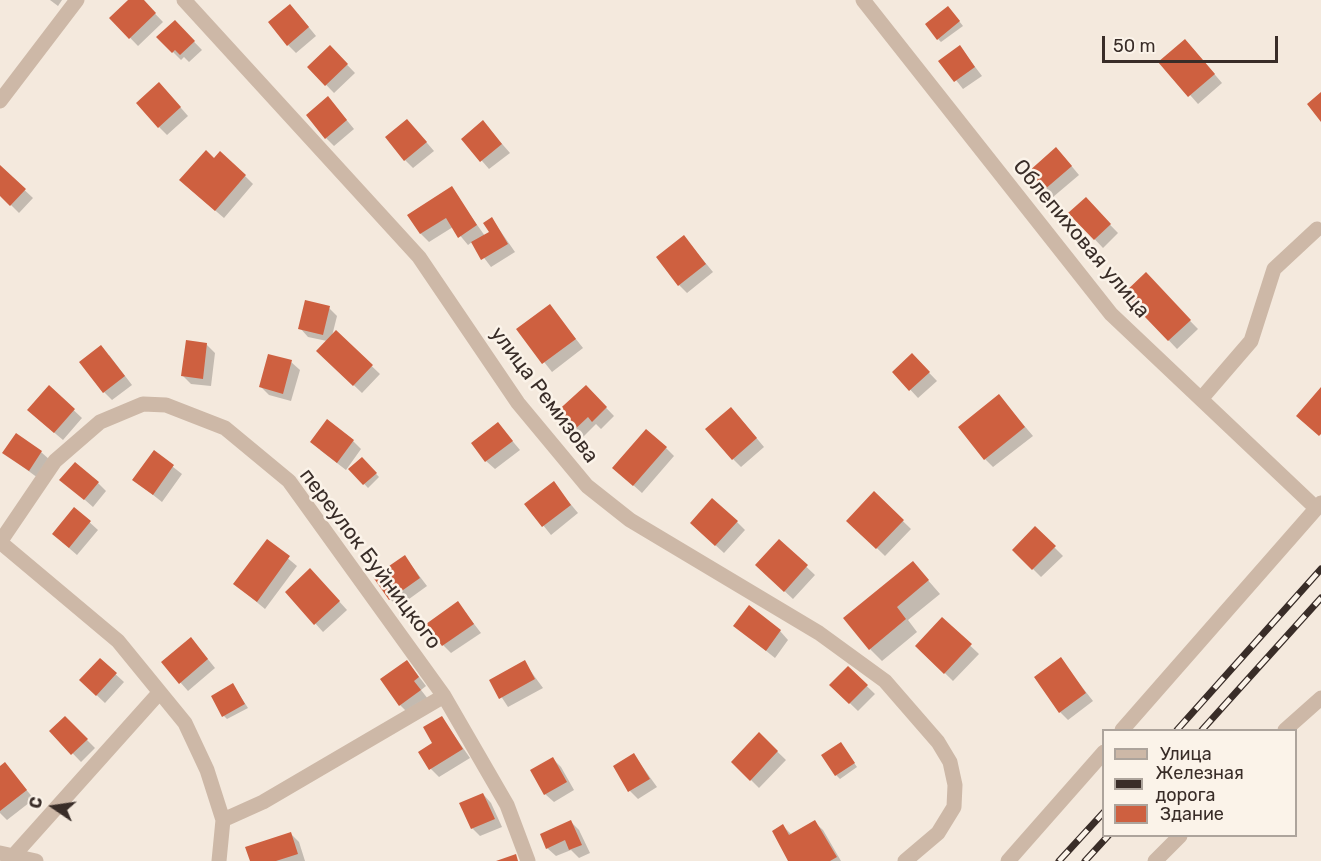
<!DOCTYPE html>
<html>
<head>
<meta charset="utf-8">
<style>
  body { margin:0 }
  #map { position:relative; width:1321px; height:861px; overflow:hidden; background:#f4e9dd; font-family:Rubik,sans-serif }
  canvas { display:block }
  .legend { position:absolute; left:1102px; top:729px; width:195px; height:108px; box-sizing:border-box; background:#fbf3e9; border:2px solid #ada49c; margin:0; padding:8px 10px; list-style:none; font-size:18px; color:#392d28 }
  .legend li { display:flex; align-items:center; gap:12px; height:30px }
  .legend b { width:30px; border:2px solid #ada49c }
  .north { position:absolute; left:24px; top:777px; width:60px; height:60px; -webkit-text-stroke:4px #fbf3e9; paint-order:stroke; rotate:283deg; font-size:16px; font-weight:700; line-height:24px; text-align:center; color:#392d28 }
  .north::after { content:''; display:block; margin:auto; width:21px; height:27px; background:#392d28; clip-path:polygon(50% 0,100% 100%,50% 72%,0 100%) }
  .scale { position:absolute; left:1102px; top:36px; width:176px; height:27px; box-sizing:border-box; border:3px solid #392d28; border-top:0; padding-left:8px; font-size:18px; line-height:21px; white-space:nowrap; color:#392d28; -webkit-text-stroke:4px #fbf3e9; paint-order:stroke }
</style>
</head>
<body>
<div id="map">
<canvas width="1321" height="861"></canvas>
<ul class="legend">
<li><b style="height:8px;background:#cdb8a7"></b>Улица</li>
<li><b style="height:8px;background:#392d28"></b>Железная дорога</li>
<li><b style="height:16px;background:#ce6040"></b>Здание</li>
</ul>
<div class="north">С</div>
<div class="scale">50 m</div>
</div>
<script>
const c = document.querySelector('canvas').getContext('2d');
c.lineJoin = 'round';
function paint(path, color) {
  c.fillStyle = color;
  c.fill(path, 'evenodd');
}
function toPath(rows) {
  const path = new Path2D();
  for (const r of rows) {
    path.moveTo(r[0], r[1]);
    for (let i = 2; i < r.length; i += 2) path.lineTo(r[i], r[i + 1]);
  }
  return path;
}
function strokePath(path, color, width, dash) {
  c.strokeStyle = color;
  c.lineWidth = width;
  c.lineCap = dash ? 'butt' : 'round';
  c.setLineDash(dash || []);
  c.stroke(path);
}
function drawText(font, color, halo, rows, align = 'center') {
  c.font = font + ' Rubik,sans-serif';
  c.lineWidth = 5;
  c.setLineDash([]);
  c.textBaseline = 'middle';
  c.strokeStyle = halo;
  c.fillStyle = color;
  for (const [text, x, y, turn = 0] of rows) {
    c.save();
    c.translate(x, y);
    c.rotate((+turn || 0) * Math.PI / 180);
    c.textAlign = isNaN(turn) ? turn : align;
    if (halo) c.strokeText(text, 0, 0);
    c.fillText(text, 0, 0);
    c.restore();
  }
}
paint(toPath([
  [50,0,62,0,58,6],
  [130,0,142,0,163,22,138,46,111,18],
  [952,12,963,26,941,42,938,39],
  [298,14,316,36,296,53,288,45],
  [175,22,202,50,189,62,184,57,181,60,158,37],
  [330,47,355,73,334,93,309,67],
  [960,47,982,76,963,89,941,61],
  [1193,49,1222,83,1198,104,1161,62],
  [167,92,188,116,167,135,159,127],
  [336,107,354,129,334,146,326,138],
  [483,122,510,153,489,169,463,139],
  [415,129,434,151,413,168,405,160],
  [1064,157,1079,175,1053,197,1045,189],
  [215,160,245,176,253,184,224,218,189,188],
  [0,167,33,198,19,213,0,194],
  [451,188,485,236,491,232,492,219,515,252,491,267,472,242,468,245,453,227,429,242,421,234,409,215],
  [1085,199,1118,233,1103,248,1070,213],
  [684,237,713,272,687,293,679,285],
  [1145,275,1198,329,1177,349,1125,294],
  [550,306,583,348,552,372,518,329],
  [329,308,337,316,332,336,336,332,380,374,362,393,318,351,327,341,308,337,300,328],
  [206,344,215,353,211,386,191,384,183,376],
  [109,355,132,385,112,400,104,392],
  [912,355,937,381,918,398,894,372],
  [291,362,300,370,291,401,269,395,261,387],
  [49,387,82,418,63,440,37,418],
  [586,387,614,416,601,429,596,424,580,440,556,415],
  [999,396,1033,436,993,467,985,459],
  [739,417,764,447,741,467,733,459],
  [498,424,520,450,495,469,486,461],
  [353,441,361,449,346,470,320,450],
  [666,448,674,456,642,493,623,476],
  [41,452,50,460,38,478,4,453],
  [154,452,182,474,162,502,134,480],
  [362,459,379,477,368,488,350,469],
  [98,483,106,491,93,507,68,485],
  [553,483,578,513,551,535,526,504],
  [874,493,911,529,885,556,849,521],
  [75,509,98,530,77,555,62,542],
  [737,522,745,530,724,553,700,531],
  [1035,528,1063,556,1041,577,1014,550],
  [267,541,297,566,265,609,235,584],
  [779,541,815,575,793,599,765,573],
  [405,557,427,586,398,607,390,599],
  [913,563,940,594,908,620,917,632,882,661,870,649],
  [318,578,347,610,323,632,287,592],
  [458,603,481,633,451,653,443,645],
  [942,619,979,654,953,681,917,646],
  [735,626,780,631,788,640,775,658],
  [199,648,215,668,188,691,180,682],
  [1060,659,1093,701,1068,720,1060,712],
  [100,660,124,682,105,703,89,688],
  [407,661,426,686,421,690,428,699,408,713,400,705],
  [524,662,543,688,508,707,491,681],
  [848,668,875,694,858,711,831,685],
  [233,685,248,708,227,719,224,716],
  [65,718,95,748,81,762,51,731],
  [442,718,470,758,439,777,431,769],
  [759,734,786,760,759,788,733,762],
  [841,744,857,767,840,779,836,775],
  [634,755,657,787,638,799,630,791],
  [553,759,561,767,574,790,554,802,545,794],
  [5,764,34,799,7,820,0,813,0,768],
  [483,794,491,803,502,827,480,836,472,828],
  [571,822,579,830,590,853,579,858,571,850,556,856,547,848],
  [814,822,823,830,841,861,790,861,783,826,792,835],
  [291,834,299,842,305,861,251,861]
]), '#0003');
paint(toPath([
  [128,0,144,0,156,13,129,39,109,18],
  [290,4,309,27,287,46,268,22],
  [948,6,960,21,937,40,925,24],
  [175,20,195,41,180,55,175,50,172,53,156,37],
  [1185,39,1215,74,1188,97,1158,62],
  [330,45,348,64,325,86,307,67],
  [960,45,975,67,954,82,938,61],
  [159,82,181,107,158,128,136,103],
  [1321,92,1321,122,1307,104],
  [328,96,347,120,325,139,306,115],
  [407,119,427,142,404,161,385,137],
  [483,120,502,144,480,162,461,139],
  [1056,147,1072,166,1044,190,1028,172],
  [206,150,214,158,220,151,246,175,215,211,179,180],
  [0,165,26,189,10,206,0,196],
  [452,186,477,225,458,238,446,218,420,234,407,215],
  [1086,197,1111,224,1094,240,1068,213],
  [492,217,508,244,481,260,471,242,489,232,483,223],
  [684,235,706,264,678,286,656,257],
  [1146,272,1191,320,1168,341,1123,294],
  [305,300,330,306,323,335,298,329],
  [550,304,576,339,542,364,516,329],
  [336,330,373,365,353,386,316,351],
  [186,340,207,343,203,379,181,376],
  [101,345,125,376,103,393,79,362],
  [912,353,930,372,909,391,892,372],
  [268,354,292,360,283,394,259,387],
  [49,385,75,409,54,433,27,410],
  [586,385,607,407,592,422,588,417,571,433,553,415],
  [1321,387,1321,434,1319,436,1296,416],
  [999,394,1025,427,984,460,958,427],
  [731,407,757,438,732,460,705,429],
  [327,419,354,440,337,463,310,442],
  [498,422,513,441,485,462,471,443],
  [646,429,667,447,633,486,612,468],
  [16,433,42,451,29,471,2,453],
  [154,450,174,465,153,495,132,480],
  [362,457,377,473,363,485,348,469],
  [75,462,99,482,84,500,59,480],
  [554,481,571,505,542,527,524,504],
  [874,491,904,520,876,549,846,521],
  [712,498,738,521,715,546,690,523],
  [74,507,91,521,69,548,52,534],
  [1035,526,1056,546,1032,570,1012,550],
  [267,539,290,556,257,602,233,584],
  [779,539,808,565,784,592,755,565],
  [405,555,420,578,389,600,373,577],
  [913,561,929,580,897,607,906,619,869,650,843,618],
  [310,568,340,601,314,625,285,592],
  [458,601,474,624,442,646,426,624],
  [749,605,781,630,766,651,733,626],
  [942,617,972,644,944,674,915,646],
  [191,637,208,659,179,684,161,662],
  [1061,657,1086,693,1059,713,1034,677],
  [100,658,117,673,96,696,79,680],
  [407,660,419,677,414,681,421,690,399,706,380,679],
  [525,660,535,679,499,699,489,680],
  [848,666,868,685,849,704,829,685],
  [233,683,245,704,222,717,211,696],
  [65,716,88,739,71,755,49,731],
  [442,716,463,749,429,770,418,752,432,743,423,727],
  [759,732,778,751,750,781,731,762],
  [841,742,855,763,835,776,821,755],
  [634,753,650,779,628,792,613,766],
  [553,757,567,782,544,795,530,770],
  [5,762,27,790,0,811,0,766],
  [483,793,495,819,471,829,459,803],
  [571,820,582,845,569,850,565,840,546,849,540,834],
  [815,820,837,857,830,861,788,861,772,831,783,824,789,835],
  [291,832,298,854,276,861,250,861,245,847],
  [516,854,518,861,496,861]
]), '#ce6040');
strokePath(toPath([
  [184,0,419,257,518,403,587,486,630,520,819,633,885,681,938,742,950,762,955,785,954,807,938,833,905,861],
  [863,0,1111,314,1316,508],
  [0,101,77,0],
  [1201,399,1251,341,1274,269,1317,229],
  [0,542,55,461,100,422,143,404,166,405,225,428,289,481,444,696,507,805,528,861],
  [0,542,118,641,185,723,207,770,223,820,219,861],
  [1122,730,1321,503],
  [1285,730,1321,698],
  [223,820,263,802,444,696],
  [0,853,36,861],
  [14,855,159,693],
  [1008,861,1104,752],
  [1155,861,1180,836]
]), '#cdb8a7', 15);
const rail = toPath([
  [1177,730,1321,569],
  [1202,730,1321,598],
  [1059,861,1104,812],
  [1085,861,1108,836]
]);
strokePath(rail, '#392d28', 7);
strokePath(rail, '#fbf3e9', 4.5, [14]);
drawText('21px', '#392d28', '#fbf3e9', [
  ["Облепиховая улица",1081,239,50],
  ["улица Ремизова",544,395,53],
  ["переулок Буйницкого",370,559,53]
]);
</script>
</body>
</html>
